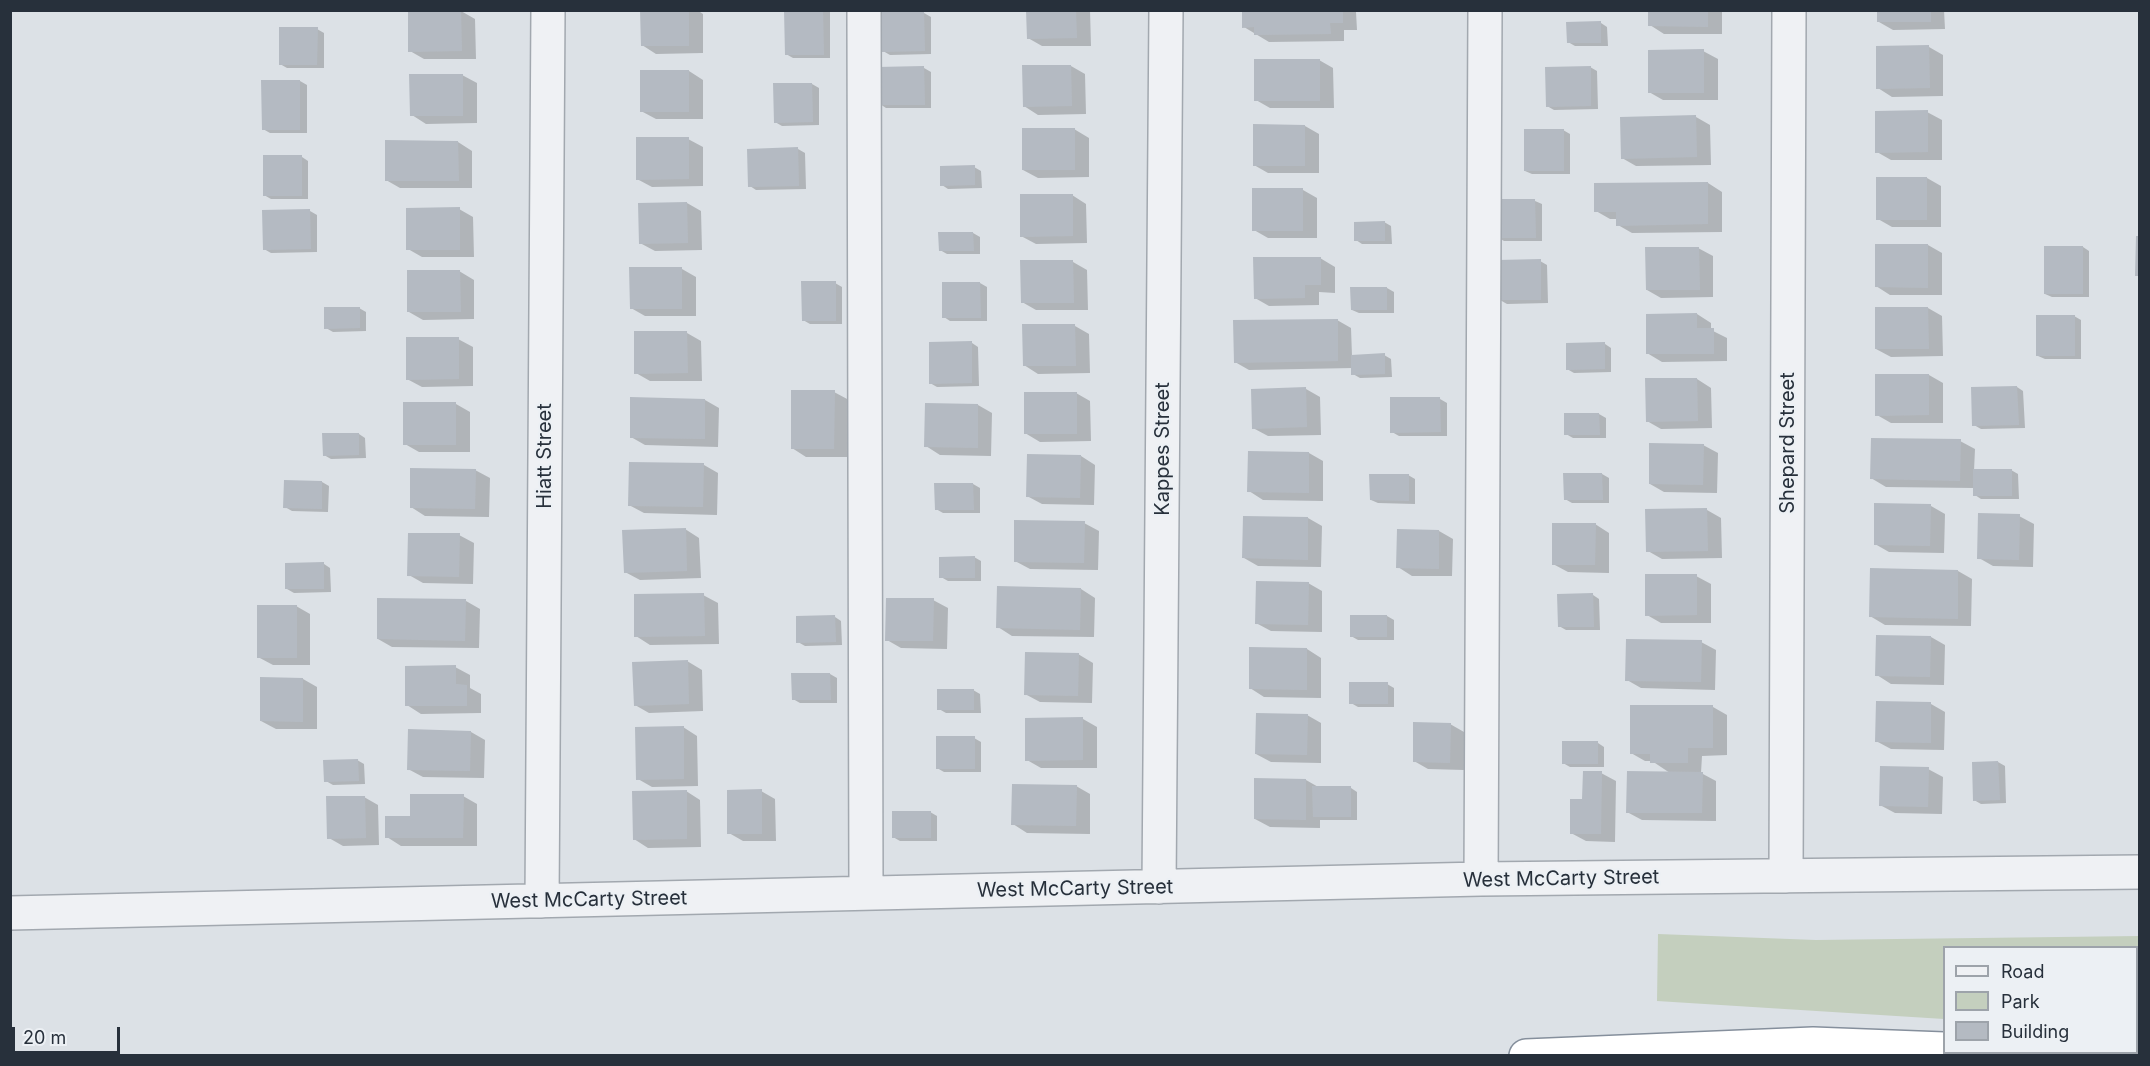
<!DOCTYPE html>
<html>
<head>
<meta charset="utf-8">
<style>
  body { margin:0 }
  #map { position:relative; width:2150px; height:1066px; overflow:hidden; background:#dce1e6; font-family:Inter,sans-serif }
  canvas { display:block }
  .frame { position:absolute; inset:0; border:12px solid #27303b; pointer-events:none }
  .legend { position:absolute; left:1943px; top:946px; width:195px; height:108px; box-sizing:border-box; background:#ecf0f4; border:2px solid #9da3aa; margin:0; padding:8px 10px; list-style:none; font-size:18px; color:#27303b }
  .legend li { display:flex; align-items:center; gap:12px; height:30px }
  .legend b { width:30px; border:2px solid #9da3aa }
  .scale { position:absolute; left:12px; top:1027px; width:108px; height:27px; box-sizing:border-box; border:3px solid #27303b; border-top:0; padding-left:8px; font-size:18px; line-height:21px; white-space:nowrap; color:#27303b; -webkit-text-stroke:4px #ecf0f4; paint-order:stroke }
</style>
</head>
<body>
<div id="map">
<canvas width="2150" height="1066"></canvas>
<div class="frame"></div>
<ul class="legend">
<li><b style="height:8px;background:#eff1f4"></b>Road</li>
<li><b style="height:16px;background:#c4cfbe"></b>Park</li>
<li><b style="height:16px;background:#b4bac2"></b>Building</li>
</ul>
<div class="scale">20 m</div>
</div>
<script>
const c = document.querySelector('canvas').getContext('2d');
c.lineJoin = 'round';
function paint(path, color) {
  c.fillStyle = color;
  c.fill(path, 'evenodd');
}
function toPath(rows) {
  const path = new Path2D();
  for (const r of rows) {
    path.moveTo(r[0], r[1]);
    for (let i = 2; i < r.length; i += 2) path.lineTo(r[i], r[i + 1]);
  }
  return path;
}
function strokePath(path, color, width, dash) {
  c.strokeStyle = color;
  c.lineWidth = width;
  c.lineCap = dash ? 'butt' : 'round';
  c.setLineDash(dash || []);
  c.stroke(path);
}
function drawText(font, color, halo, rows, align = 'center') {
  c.font = font + ' Inter,sans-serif';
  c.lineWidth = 4.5;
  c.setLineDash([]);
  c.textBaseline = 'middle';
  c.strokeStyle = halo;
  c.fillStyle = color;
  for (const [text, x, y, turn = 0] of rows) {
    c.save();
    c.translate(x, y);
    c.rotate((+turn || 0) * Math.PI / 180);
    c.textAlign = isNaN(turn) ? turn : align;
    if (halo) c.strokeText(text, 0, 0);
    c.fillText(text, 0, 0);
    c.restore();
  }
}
paint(toPath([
  [1658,934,1816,940,2139,936,2139,1030,2136,1030,2136,948,1944,948,1944,1019,1657,1001]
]), '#c4cfbe');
paint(toPath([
  [642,10,697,10,703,14,703,53,656,54,642,45],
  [786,10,830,11,830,58,793,58,786,54],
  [1028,10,1090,10,1091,46,1042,46,1028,38],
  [1244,10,1354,10,1356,12,1357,30,1344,30,1344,41,1269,42,1244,27],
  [1650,10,1722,10,1722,34,1664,34,1650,25],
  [1879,10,1944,10,1945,29,1893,30,1879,22],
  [461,11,475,19,476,59,424,59,410,51],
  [924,13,931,17,931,54,890,55,883,51],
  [1601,23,1607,27,1608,46,1575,46,1568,42],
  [317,29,324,33,324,68,287,68,280,64],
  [1929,47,1943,55,1943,96,1892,97,1878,88],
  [1703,51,1718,59,1718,100,1663,100,1649,92],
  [1319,60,1333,68,1334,108,1270,108,1256,100],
  [1071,66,1085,74,1086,114,1038,115,1024,106],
  [1590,67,1597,71,1598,109,1554,110,1547,106],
  [924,68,931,72,931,108,886,108,880,104],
  [689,71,703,80,703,119,656,119,641,111],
  [462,75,477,83,477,123,426,124,412,115],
  [300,81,307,85,307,133,270,133,263,129],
  [812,84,819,88,819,125,782,126,775,122],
  [1927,112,1942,120,1942,160,1891,160,1877,152],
  [1696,117,1710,125,1711,165,1636,166,1622,158],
  [1305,126,1319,134,1319,173,1268,173,1254,165],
  [1074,129,1089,138,1089,177,1038,178,1023,170],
  [1563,130,1570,134,1570,174,1532,174,1525,171],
  [688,139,703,147,703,186,652,187,637,179],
  [458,142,472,151,472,188,400,188,386,180],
  [798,149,805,153,806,189,756,190,750,186],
  [302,157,308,161,308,199,271,199,264,195],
  [974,167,981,171,982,188,948,189,942,185],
  [1927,178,1941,186,1941,227,1892,227,1878,219],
  [1708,183,1722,192,1722,232,1632,233,1618,225,1618,219,1610,219,1596,211],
  [1303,190,1317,198,1317,238,1268,238,1254,230],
  [1072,195,1086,204,1087,243,1036,244,1021,236],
  [1535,201,1542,204,1542,241,1504,241,1497,237],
  [687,203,701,211,702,250,655,251,640,243],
  [459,209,473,217,474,257,422,257,408,249],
  [310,211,317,215,317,252,271,253,264,249],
  [1384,222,1391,226,1392,244,1362,244,1356,240],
  [940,233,973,233,980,237,980,254,947,254,940,250],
  [1928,245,1942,253,1942,295,1890,295,1876,286],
  [2083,247,2089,251,2089,297,2052,297,2045,294],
  [1698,248,1713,256,1713,297,1661,298,1647,290],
  [1320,258,1335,267,1335,293,1319,292,1319,305,1269,306,1255,298],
  [1540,261,1547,265,1548,303,1507,304,1500,300],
  [1073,262,1087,270,1088,310,1036,310,1022,302],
  [682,269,696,277,696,316,645,316,631,308],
  [459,271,474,280,474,319,423,320,409,312],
  [835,283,842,287,842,324,810,324,803,320],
  [980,283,987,287,987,321,950,321,944,317],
  [1387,288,1394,292,1394,313,1359,313,1352,310],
  [359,308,366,312,366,331,333,332,326,328],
  [1928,308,1942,316,1943,356,1891,357,1876,349],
  [1697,314,1711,323,1711,330,1727,338,1727,361,1662,362,1647,353],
  [2074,316,2081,320,2081,359,2045,359,2038,356],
  [1337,320,1351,328,1352,356,1384,355,1391,359,1392,377,1360,378,1353,374,1353,368,1249,370,1235,362],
  [1024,326,1075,326,1089,334,1090,373,1038,374,1024,365],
  [687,333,701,341,702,381,650,381,636,373],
  [458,339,473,347,473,386,422,387,407,379],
  [972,343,978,347,979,386,937,387,930,383],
  [1605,344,1611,348,1611,372,1574,373,1567,369],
  [1929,375,1943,383,1943,423,1891,423,1877,415],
  [1697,379,1711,388,1712,428,1661,429,1647,421],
  [2017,387,2023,391,2025,428,1981,429,1974,425],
  [1306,389,1320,397,1321,435,1268,436,1253,428],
  [834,392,849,400,848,457,806,457,792,448],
  [1076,393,1090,401,1091,441,1040,442,1025,433],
  [1440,399,1447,403,1447,436,1399,436,1392,432],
  [705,400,719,408,718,447,645,445,631,437],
  [456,404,470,412,470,452,419,452,405,444],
  [978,405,992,413,991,456,940,455,926,446],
  [1599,414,1606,418,1606,438,1573,438,1566,434],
  [359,434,365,438,366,458,331,459,324,455],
  [1960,441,1975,449,1974,471,2011,470,2018,474,2019,499,1981,499,1975,495,1974,488,1886,487,1871,478],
  [1703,445,1718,453,1717,493,1664,492,1650,484],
  [1249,452,1309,453,1323,461,1323,501,1263,500,1249,491],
  [1081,456,1095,465,1094,505,1042,504,1027,496],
  [704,465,718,473,717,515,644,513,629,505],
  [475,470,490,478,489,517,425,516,411,507],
  [1602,474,1609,478,1609,503,1572,503,1565,499],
  [1408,475,1415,479,1415,504,1378,503,1371,500],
  [322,482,329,486,328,512,292,511,285,507],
  [973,484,980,488,980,513,943,513,936,509],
  [1931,506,1945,514,1944,553,1889,552,1875,544],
  [1707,510,1721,518,1722,558,1662,559,1648,551],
  [2019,516,2034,524,2033,567,1993,566,1979,558],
  [1308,518,1322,526,1321,567,1258,566,1244,558],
  [1084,523,1099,531,1098,570,1030,569,1015,561],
  [1595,524,1609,533,1609,573,1568,572,1553,564],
  [685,529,699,538,701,578,640,580,625,572],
  [1439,531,1453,539,1452,576,1412,576,1398,567],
  [459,535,474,543,473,584,423,583,409,575],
  [974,557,981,561,981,581,948,581,941,577],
  [324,564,330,568,331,592,294,593,287,589],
  [1871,570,1958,571,1972,579,1971,626,1885,625,1870,616],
  [1696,576,1711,584,1711,623,1661,623,1647,615],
  [1308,583,1322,591,1322,632,1271,631,1256,623],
  [1081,589,1095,598,1094,637,1012,636,998,627],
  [703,595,718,603,719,644,650,645,636,636],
  [1593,595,1599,599,1600,630,1566,630,1559,626],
  [933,600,948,608,947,649,901,648,887,640],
  [466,601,480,609,479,648,392,647,378,639],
  [296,606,310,614,310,665,273,665,258,657],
  [1387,616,1394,620,1394,640,1358,640,1351,636],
  [835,617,841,621,842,645,805,646,798,642],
  [1931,637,1945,645,1944,685,1891,684,1877,675],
  [1701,642,1716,650,1715,690,1641,688,1627,680],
  [1307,649,1321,658,1321,698,1264,697,1250,688],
  [1078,654,1093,663,1092,703,1040,702,1025,694],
  [687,661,702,670,703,711,649,713,635,705],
  [455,667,470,675,470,688,481,694,481,713,421,714,407,705],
  [830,674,837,678,837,703,800,703,793,699],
  [303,679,317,687,317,729,276,729,261,721],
  [1387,684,1394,688,1394,707,1358,707,1351,703],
  [973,690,980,694,981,713,946,713,939,709],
  [1931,704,1945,712,1944,750,1891,749,1876,741],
  [1632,706,1713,707,1727,715,1727,755,1702,756,1701,773,1716,781,1716,821,1642,820,1627,812,1670,773,1652,761,1645,761,1631,753],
  [1307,715,1321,723,1321,763,1271,762,1256,754],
  [1083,719,1097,727,1097,768,1041,768,1027,760],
  [1450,724,1464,732,1464,770,1428,769,1414,761],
  [683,727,697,736,698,786,652,787,638,779],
  [471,732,485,740,484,778,423,777,408,769],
  [974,738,981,742,981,772,944,772,937,768],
  [1598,743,1604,747,1604,767,1570,767,1563,763],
  [357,760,364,764,365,784,333,785,326,781],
  [1998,762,2005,766,2006,803,1981,804,1974,800],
  [1928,769,1943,777,1942,814,1895,813,1880,805],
  [1601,773,1616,781,1615,842,1586,841,1571,833,1584,801],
  [1256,779,1306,780,1320,788,1351,788,1357,792,1357,820,1320,820,1320,828,1270,827,1255,819],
  [1076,786,1090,794,1090,834,1027,833,1013,824],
  [686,791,700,800,701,847,648,848,634,839],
  [761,791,775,799,776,841,743,841,729,833],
  [463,796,477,804,477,846,401,846,387,837],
  [364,797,378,805,379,845,343,846,329,838],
  [930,812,937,816,937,841,900,841,893,837]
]), '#0003');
paint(toPath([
  [408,10,461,10,462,51,408,52],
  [640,10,689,10,689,46,641,46],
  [784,10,823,10,824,55,785,55],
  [1026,10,1076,10,1077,38,1027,39],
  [1242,10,1343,10,1343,23,1330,23,1331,34,1254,35,1254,27,1242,28],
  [1648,10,1708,10,1708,27,1648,26],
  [1877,10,1931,10,1931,22,1877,22],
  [882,12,924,12,925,51,882,52],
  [1601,21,1601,43,1567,43,1566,22],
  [279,27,318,27,317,65,279,65],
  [1929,45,1930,88,1876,89,1876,46],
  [1704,49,1704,93,1648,93,1648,50],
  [1254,59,1320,59,1320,101,1254,101],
  [1022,65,1071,65,1072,106,1023,107],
  [924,66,925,105,878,105,877,67],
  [1591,66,1591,106,1546,107,1545,67],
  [640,70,689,70,689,112,640,112],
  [409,74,463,74,463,116,410,116],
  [261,80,300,80,300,130,262,130],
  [773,83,812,83,813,122,774,123],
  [1928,110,1928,152,1875,153,1875,111],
  [1696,115,1697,157,1621,159,1620,117],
  [1253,124,1305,125,1305,166,1253,166],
  [1022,128,1075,128,1075,170,1022,170],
  [1524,129,1564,129,1564,171,1524,171],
  [636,137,689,137,689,179,636,180],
  [385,140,458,141,459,181,385,181],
  [798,147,799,186,748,187,747,149],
  [263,155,302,155,302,196,263,196],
  [975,165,975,185,940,186,940,166],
  [1876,177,1927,177,1927,220,1876,220],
  [1708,182,1708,224,1616,226,1616,212,1594,212,1594,183],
  [1252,188,1303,188,1303,231,1252,231],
  [1020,194,1073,194,1073,236,1020,237],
  [1496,199,1535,199,1536,238,1496,238],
  [687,202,688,243,639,244,638,203],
  [460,207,460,250,406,250,406,208],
  [310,209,311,249,263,250,262,210],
  [1385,221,1385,241,1354,241,1354,222],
  [938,232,973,232,974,251,939,251],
  [2136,236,2140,236,2140,276,2135,276],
  [1875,244,1928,244,1928,288,1875,287],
  [2044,246,2083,246,2083,294,2044,294],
  [1645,247,1699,247,1700,290,1646,290],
  [1253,257,1321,257,1321,285,1305,285,1305,298,1254,299],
  [1541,259,1541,300,1499,300,1498,260],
  [1020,260,1073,260,1074,303,1021,303],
  [629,267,682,267,682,309,630,309],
  [407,270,460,270,461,312,407,312],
  [801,281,836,281,836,321,802,321],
  [942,282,980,282,981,318,942,318],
  [1350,287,1387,287,1387,310,1351,310],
  [324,307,360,307,360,328,324,329],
  [1875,307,1928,307,1929,349,1875,349],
  [1697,313,1697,328,1714,328,1714,354,1646,354,1646,314],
  [2036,315,2075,315,2075,356,2036,356],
  [1338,319,1338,361,1234,363,1233,320],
  [1022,324,1075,324,1076,366,1023,366],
  [634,331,687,331,688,373,634,374],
  [406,337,459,337,459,379,406,380],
  [972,341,972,383,929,384,929,342],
  [1605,342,1605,369,1566,370,1566,343],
  [1385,353,1385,374,1351,375,1351,355],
  [1875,374,1929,374,1929,415,1875,416],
  [1645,378,1697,378,1698,421,1646,422],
  [2017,386,2019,425,1972,426,1971,387],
  [1306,387,1307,427,1252,429,1251,389],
  [791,390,835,390,834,449,791,449],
  [1024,392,1077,392,1077,434,1024,434],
  [630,397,705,399,705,439,630,438],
  [1390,397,1440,397,1441,432,1390,433],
  [403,402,456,402,456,445,403,445],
  [925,403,978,404,978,448,924,447],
  [1564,413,1599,413,1600,435,1564,435],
  [322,433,359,433,359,455,323,456],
  [1871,438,1961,439,1960,481,1870,479],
  [1649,443,1704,444,1703,485,1649,484],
  [1248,451,1309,452,1309,493,1247,492],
  [1027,454,1081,455,1080,498,1026,497],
  [629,462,704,463,703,507,628,506],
  [410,468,476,469,475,509,410,508],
  [1973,469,2012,469,2012,496,1973,496],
  [1563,473,1602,473,1603,500,1564,500],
  [1369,474,1409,474,1409,501,1370,500],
  [284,480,322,481,322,509,283,508],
  [934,483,973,483,974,510,935,510],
  [1874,503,1931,504,1930,546,1874,545],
  [1707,508,1708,551,1646,552,1645,509],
  [1978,513,2020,514,2019,560,1977,559],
  [1243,516,1308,517,1308,560,1242,558],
  [1014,520,1085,521,1084,563,1014,562],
  [1552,523,1596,523,1595,565,1552,565],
  [686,528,687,571,624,573,622,530],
  [1397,529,1439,530,1439,569,1396,568],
  [408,533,460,533,459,577,407,576],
  [975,556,975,578,939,578,939,557],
  [324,562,324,589,285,589,285,563],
  [1870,568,1958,570,1958,619,1869,617],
  [1645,574,1697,574,1697,615,1645,616],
  [1256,581,1309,582,1308,625,1255,624],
  [997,586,1081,588,1080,630,996,628],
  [704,593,705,636,634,637,634,594],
  [1593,593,1594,627,1558,627,1557,594],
  [377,598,466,599,465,641,377,639],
  [886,598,934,598,933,641,885,641],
  [257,605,297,605,297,658,257,658],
  [835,615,836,642,796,643,796,616],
  [1350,615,1387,615,1387,637,1350,637],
  [1876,635,1931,636,1930,677,1875,676],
  [1626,639,1702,640,1701,682,1625,681],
  [1249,647,1307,648,1307,690,1249,689],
  [1025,652,1079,653,1078,696,1024,695],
  [688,660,689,704,634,706,632,662],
  [456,665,456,684,467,685,467,706,405,706,405,666],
  [791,673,830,673,831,700,792,700],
  [260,677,303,678,303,722,260,721],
  [1349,682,1388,682,1388,704,1349,704],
  [937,689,974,689,974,710,937,710],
  [1876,701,1931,702,1931,743,1875,742],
  [1630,705,1713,705,1713,748,1688,748,1688,763,1650,763,1650,754,1630,754],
  [1256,713,1308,714,1307,755,1255,754],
  [1083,717,1083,760,1025,761,1025,718],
  [1413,722,1451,723,1450,763,1413,762],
  [684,726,684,779,636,780,635,727],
  [408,729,471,731,470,771,407,770],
  [936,736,975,736,975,769,936,769],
  [1562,741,1598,741,1598,764,1562,764],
  [358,759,359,781,324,782,323,760],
  [1998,761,2000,800,1973,801,1972,762],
  [1880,766,1929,767,1928,807,1879,806],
  [1583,771,1602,771,1601,834,1570,834,1570,799,1582,799],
  [1627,771,1703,772,1702,813,1626,813],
  [1254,778,1306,779,1306,820,1254,819],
  [1012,784,1077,785,1076,826,1011,825],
  [1312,786,1351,786,1351,817,1313,817],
  [762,789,762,834,727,834,727,790],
  [687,790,687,839,633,840,632,791],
  [410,794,464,794,463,838,385,838,385,816,410,816],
  [326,796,365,796,366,838,327,839],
  [892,811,931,811,931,838,892,838]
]), '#b4bac2');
const minor = toPath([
  [864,10,866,893],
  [1786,876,1789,10],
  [1481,879,1485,10],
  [1159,887,1166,10],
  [542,901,548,10],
  [10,913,1481,879,2140,872]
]);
const highway = toPath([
  [2029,1052,2092,1056],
  [1526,1056,1813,1044,1944,1049]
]);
strokePath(minor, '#a2a8af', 36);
strokePath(highway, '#858f9c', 36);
strokePath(minor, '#eff1f4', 33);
strokePath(highway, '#fff', 33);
drawText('20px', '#27303b', '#ecf0f4', [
  ["Shepard Street",1788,443,-90],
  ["Kappes Street",1163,449,-90],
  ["Hiatt Street",545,456,-90],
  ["West McCarty Street",1561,879,-1],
  ["West McCarty Street",1075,889,-1],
  ["West McCarty Street",589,900,-1]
]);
</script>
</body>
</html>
